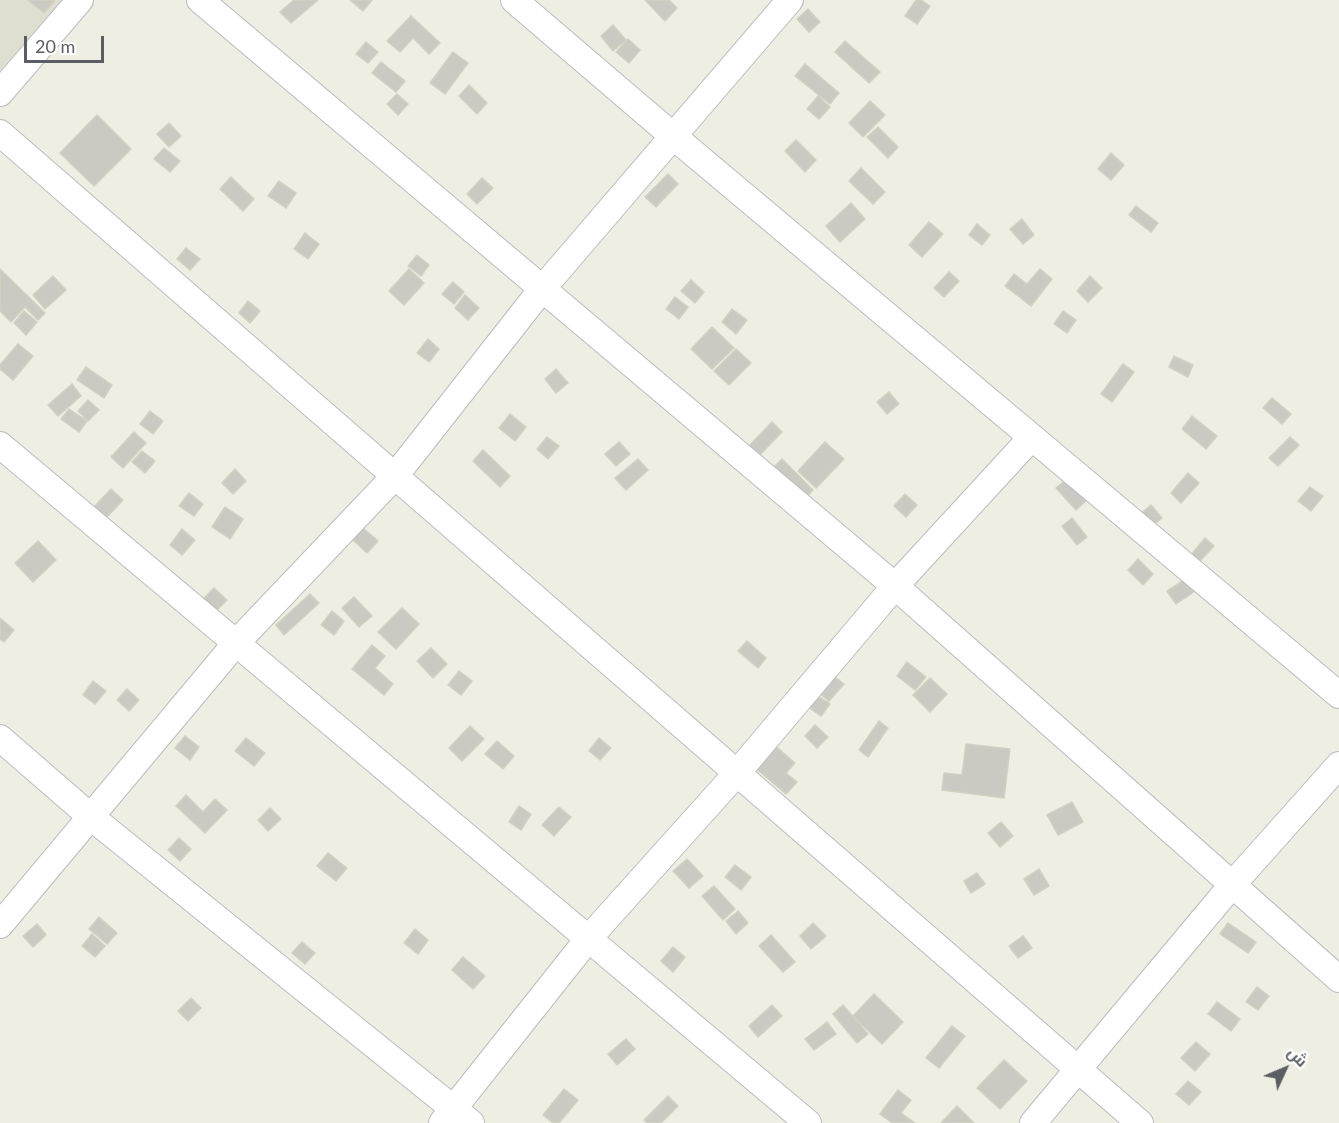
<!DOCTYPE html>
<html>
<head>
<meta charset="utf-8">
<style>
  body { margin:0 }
  #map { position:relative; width:1339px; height:1123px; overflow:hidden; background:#eeeee3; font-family:Lato,Cairo,sans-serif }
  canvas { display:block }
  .north { position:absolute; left:1255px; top:1039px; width:60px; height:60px; -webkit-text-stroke:4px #fff; paint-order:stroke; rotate:46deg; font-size:16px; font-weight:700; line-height:24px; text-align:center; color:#5b5d64 }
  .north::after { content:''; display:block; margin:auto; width:21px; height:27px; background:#5b5d64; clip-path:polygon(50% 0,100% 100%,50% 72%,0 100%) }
  .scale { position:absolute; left:24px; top:36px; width:80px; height:27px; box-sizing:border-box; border:3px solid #5b5d64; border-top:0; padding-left:8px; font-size:18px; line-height:21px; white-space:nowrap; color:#5b5d64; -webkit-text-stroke:4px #fff; paint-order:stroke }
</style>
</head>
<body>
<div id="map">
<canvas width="1339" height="1123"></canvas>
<div class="north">ش</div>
<div class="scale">20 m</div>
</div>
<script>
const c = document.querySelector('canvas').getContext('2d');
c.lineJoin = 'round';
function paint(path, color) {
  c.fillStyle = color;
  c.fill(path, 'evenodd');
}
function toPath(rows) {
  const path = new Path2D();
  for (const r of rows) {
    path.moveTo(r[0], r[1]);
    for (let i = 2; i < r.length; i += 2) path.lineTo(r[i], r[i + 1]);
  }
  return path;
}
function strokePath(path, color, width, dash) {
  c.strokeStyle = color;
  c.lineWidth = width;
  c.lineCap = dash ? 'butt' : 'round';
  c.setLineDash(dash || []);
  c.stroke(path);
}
paint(toPath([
  [0,0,62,0,0,71]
]), '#deded1');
const building = toPath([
  [28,0,53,0,54,1,44,13,28,0],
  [294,0,318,0,291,23,280,12,294,0],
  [350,0,372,0,363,11,350,0],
  [645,0,669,0,677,8,665,21,645,0],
  [916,0,921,0,930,6,917,24,905,16,916,0],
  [808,9,820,22,809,32,797,19,808,9],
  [411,16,440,43,429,54,413,38,400,52,387,41,411,16],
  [613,25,626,40,613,51,601,36,613,25],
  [628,39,640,50,629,63,616,52,628,39],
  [845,41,880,72,869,83,835,52,845,41],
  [366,42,378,52,368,63,356,54,366,42],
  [453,52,468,63,445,94,430,83,453,52],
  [381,62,405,81,396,92,372,73,381,62],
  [805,64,839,93,830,104,795,76,805,64],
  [469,85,487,103,477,114,459,96,469,85],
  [397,94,408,104,398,115,387,104,397,94],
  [818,96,830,107,819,119,807,109,818,96],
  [870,101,885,115,863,137,849,123,870,101],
  [97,115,131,149,94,186,60,153,97,115],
  [169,123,181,136,169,147,157,134,169,123],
  [878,127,898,147,888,158,867,137,878,127],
  [796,140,816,160,805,172,785,151,796,140],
  [164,148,180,161,170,172,154,159,164,148],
  [1111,153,1124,165,1111,180,1098,169,1111,153],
  [861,168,885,192,873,204,849,181,861,168],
  [668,174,678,184,656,207,645,197,668,174],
  [231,177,254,199,243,211,220,189,231,177],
  [482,178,493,188,477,204,467,194,482,178],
  [279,181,296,193,286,208,268,196,279,181],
  [851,203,865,219,840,242,826,226,851,203],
  [1136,206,1158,223,1151,232,1129,215,1136,206],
  [1022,219,1034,235,1023,244,1010,229,1022,219],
  [929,222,943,234,922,257,909,245,929,222],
  [977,224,990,235,982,245,969,235,977,224],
  [305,233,319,244,308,259,294,249,305,233],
  [186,248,200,259,190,270,177,259,186,248],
  [417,255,429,265,421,276,408,266,417,255],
  [0,269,45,313,38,320,25,307,11,322,0,311,0,269],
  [409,269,424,283,404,305,389,291,409,269],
  [1040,269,1052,279,1031,306,1005,286,1014,274,1027,284,1040,269],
  [949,272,959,281,944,297,934,288,949,272],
  [53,276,66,290,45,309,33,295,53,276],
  [1090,276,1102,288,1088,302,1077,291,1090,276],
  [691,280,704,292,695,303,681,291,691,280],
  [453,282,464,292,454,304,442,294,453,282],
  [465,295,479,308,468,320,455,308,465,295],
  [675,297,688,307,679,319,666,309,675,297],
  [248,301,260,311,250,323,239,313,248,301],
  [732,309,747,320,736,334,722,322,732,309],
  [24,311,37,322,26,335,14,323,24,311],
  [1063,311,1076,320,1067,333,1054,324,1063,311],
  [712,327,734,348,712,369,691,349,712,327],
  [428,339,439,349,429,362,417,353,428,339],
  [18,344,33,356,13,380,0,369,0,365,18,344],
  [736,349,751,363,729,385,714,371,736,349],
  [1174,356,1193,365,1188,377,1169,367,1174,356],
  [1123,364,1134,372,1112,402,1101,394,1123,364],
  [86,367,112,385,104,398,77,380,86,367],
  [556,369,568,383,556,393,545,379,556,369],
  [72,384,81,396,58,416,48,405,72,384],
  [889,392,899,404,887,414,877,402,889,392],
  [1272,398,1291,414,1282,424,1263,408,1272,398],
  [88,400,99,410,88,421,78,411,88,400],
  [69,409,87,421,79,432,61,419,69,409],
  [150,411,163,421,153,434,140,424,150,411],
  [510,414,526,427,515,441,499,428,510,414],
  [1192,416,1217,436,1206,449,1182,429,1192,416],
  [772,422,782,432,756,459,746,449,772,422],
  [134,432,146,443,123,468,111,457,134,432],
  [547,437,559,446,548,459,537,449,547,437],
  [1290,437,1299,445,1278,466,1269,458,1290,437],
  [619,442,630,454,616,466,605,454,619,442],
  [825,442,844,459,816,488,798,471,825,442],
  [483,450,510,476,500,487,473,461,483,450],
  [142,451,155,461,145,473,132,462,142,451],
  [638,459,648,470,626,490,615,478,638,459],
  [782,459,813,490,804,500,772,469,782,459],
  [235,469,246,481,233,494,222,483,235,469],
  [1188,473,1199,483,1181,503,1171,493,1188,473],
  [1068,478,1088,499,1076,510,1056,488,1068,478],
  [1310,487,1323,496,1311,511,1298,501,1310,487],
  [111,489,123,500,105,519,93,508,111,489],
  [189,493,203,504,194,516,179,506,189,493],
  [905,494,917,505,906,517,894,506,905,494],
  [1151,505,1162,518,1144,533,1133,520,1151,505],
  [225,507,243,519,230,539,212,527,225,507],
  [1072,518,1087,537,1077,545,1062,526,1072,518],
  [363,528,378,541,367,553,353,540,363,528],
  [182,529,195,540,182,555,170,545,182,529],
  [1205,538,1214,546,1199,562,1191,555,1205,538],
  [38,541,56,560,33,582,15,563,38,541],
  [1138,559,1153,574,1143,585,1128,570,1138,559],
  [1189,577,1197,590,1176,604,1167,591,1189,577],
  [214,588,227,600,216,611,203,599,214,588],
  [310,594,319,603,284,635,276,625,310,594],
  [354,597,372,616,359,627,342,608,354,597],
  [402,608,419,624,396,649,378,632,402,608],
  [332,611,344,621,334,635,321,625,332,611],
  [0,618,14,630,4,642,0,639,0,618],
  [747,641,766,658,758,668,738,651,747,641],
  [372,645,385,656,375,668,393,684,384,695,352,669,372,645],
  [431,648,447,664,433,678,417,661,431,648],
  [907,662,926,677,915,690,897,676,907,662],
  [459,671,472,681,461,695,448,685,459,671],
  [829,672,844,684,829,701,815,690,829,672],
  [930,678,947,694,930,712,913,695,930,678],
  [93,681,106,691,95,704,83,695,93,681],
  [127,689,139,700,129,711,117,700,127,689],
  [816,695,830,704,821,716,808,707,816,695],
  [879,721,888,728,868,757,859,750,879,721],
  [815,725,828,737,817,748,805,736,815,725],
  [470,726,484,739,462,761,449,748,470,726],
  [185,736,199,747,190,760,175,748,185,736],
  [246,738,265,753,254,766,235,751,246,738],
  [599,738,611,748,600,760,589,751,599,738],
  [497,741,514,756,503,769,485,754,497,741],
  [772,743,795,763,786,773,797,782,786,794,753,766,772,743],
  [966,744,1010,749,1004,798,942,790,944,773,962,775,966,744],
  [186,795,203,812,215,799,227,810,205,833,176,806,186,795],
  [1072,802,1083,822,1058,835,1047,815,1072,802],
  [519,806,531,814,521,830,509,822,519,806],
  [559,807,571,817,554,836,542,825,559,807],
  [270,808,281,819,268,831,258,820,270,808],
  [1001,822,1013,836,1000,847,988,833,1001,822],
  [179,838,191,849,180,861,168,850,179,838],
  [328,853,347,868,336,881,317,866,328,853],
  [687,859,703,876,689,888,673,871,687,859],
  [735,865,751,877,741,890,725,877,735,865],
  [1039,869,1049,886,1034,895,1024,879,1039,869],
  [977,873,985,884,971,893,964,881,977,873],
  [714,886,735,909,723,920,702,896,714,886],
  [738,911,748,923,736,934,726,921,738,911],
  [99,917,117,933,107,944,89,929,99,917],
  [813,923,826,936,811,949,800,936,813,923],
  [1228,923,1256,942,1248,953,1220,934,1228,923],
  [37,924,46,935,33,947,23,936,37,924],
  [415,929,428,940,418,954,404,943,415,929],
  [92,934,105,946,95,957,82,946,92,934],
  [771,935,795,962,783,972,759,946,771,935],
  [1023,936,1032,948,1018,958,1009,946,1023,936],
  [302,942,315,953,305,964,292,953,302,942],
  [673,947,685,957,673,972,661,961,673,947],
  [463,957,485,976,473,989,452,970,463,957],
  [1257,987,1269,996,1258,1010,1246,1002,1257,987],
  [874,994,903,1022,882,1044,853,1016,874,994],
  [191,998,201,1008,188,1021,178,1011,191,998],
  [1217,1002,1240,1019,1231,1031,1208,1014,1217,1002],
  [772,1005,782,1016,758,1037,749,1026,772,1005],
  [843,1005,868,1034,857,1043,833,1014,843,1005],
  [827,1022,836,1034,814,1050,805,1039,827,1022],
  [952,1026,965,1036,939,1068,926,1058,952,1026],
  [626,1039,635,1049,617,1065,608,1054,626,1039],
  [1196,1042,1210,1054,1195,1071,1181,1058,1196,1042],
  [1004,1060,1027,1081,1000,1109,977,1088,1004,1060],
  [1188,1081,1201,1092,1189,1105,1176,1094,1188,1081],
  [564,1089,578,1100,559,1123,553,1123,543,1115,564,1089],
  [898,1090,911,1100,901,1113,915,1123,892,1123,880,1114,898,1090],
  [668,1096,678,1106,661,1123,647,1123,644,1120,668,1096],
  [957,1106,974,1123,941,1123,957,1106]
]);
paint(building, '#cbcac2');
strokePath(building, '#d2d1c1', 1.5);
const minor = toPath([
  [200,0,895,586,1339,979],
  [514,0,673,136,1339,695],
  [0,93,80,0],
  [0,133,1140,1123],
  [0,445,808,1123],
  [0,738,91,817,471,1123],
  [0,925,236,643,395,476,542,289,790,0],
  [442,1123,588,939,737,773,895,586,1032,437],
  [1033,1123,1232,885,1339,765]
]);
strokePath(minor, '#bbbbc2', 28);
strokePath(minor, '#fff', 26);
</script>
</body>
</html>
